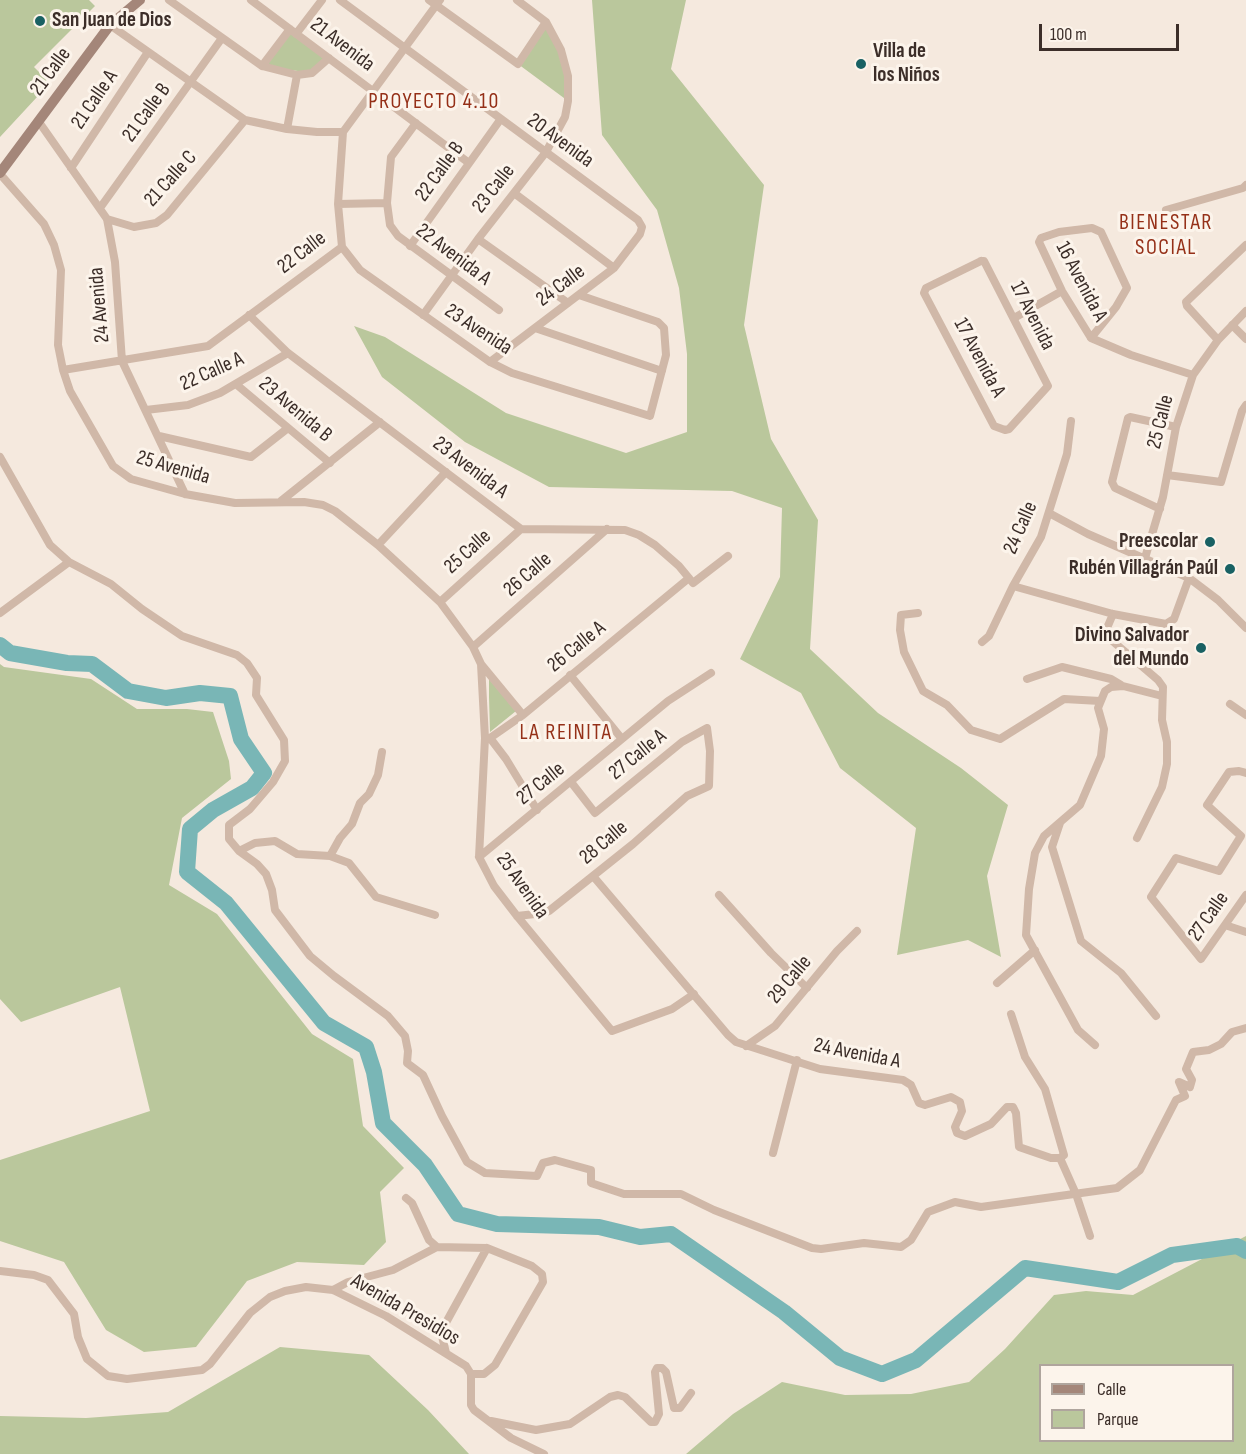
<!DOCTYPE html>
<html>
<head>
<meta charset="utf-8">
<style>
  body { margin:0 }
  #map { position:relative; width:1246px; height:1454px; overflow:hidden; background:#f5e9de; font-family:"Sofia Sans Condensed",sans-serif }
  canvas { display:block }
  .legend { position:absolute; left:1039px; top:1364px; width:195px; height:78px; box-sizing:border-box; background:#fcf4eb; border:2px solid #afa59d; margin:0; padding:8px 10px; list-style:none; font-size:18px; color:#3c2e29 }
  .legend li { display:flex; align-items:center; gap:12px; height:30px }
  .legend b { width:30px; border:2px solid #afa59d }
  .scale { position:absolute; left:1039px; top:24px; width:140px; height:27px; box-sizing:border-box; border:3px solid #3c2e29; border-top:0; padding-left:8px; font-size:18px; line-height:21px; white-space:nowrap; color:#3c2e29; -webkit-text-stroke:4px #fcf4eb; paint-order:stroke }
</style>
</head>
<body>
<div id="map">
<canvas width="1246" height="1454"></canvas>
<ul class="legend">
<li><b style="height:8px;background:#a48679"></b>Calle</li>
<li><b style="height:16px;background:#bac79c"></b>Parque</li>
</ul>
<div class="scale">100 m</div>
</div>
<script>
const c = document.querySelector('canvas').getContext('2d');
c.lineJoin = 'round';
function paint(path, color) {
  c.fillStyle = color;
  c.fill(path, 'evenodd');
}
function toPath(rows) {
  const path = new Path2D();
  for (const r of rows) {
    path.moveTo(r[0], r[1]);
    for (let i = 2; i < r.length; i += 2) path.lineTo(r[i], r[i + 1]);
  }
  return path;
}
function strokePath(path, color, width, dash) {
  c.strokeStyle = color;
  c.lineWidth = width;
  c.lineCap = dash ? 'butt' : 'round';
  c.setLineDash(dash || []);
  c.stroke(path);
}
function drawText(font, color, halo, rows, align = 'center') {
  c.font = font + ' "Sofia Sans Condensed",sans-serif';
  c.lineWidth = 6;
  c.setLineDash([]);
  c.textBaseline = 'middle';
  c.strokeStyle = halo;
  c.fillStyle = color;
  for (const [text, x, y, turn = 0] of rows) {
    c.save();
    c.translate(x, y);
    c.rotate((+turn || 0) * Math.PI / 180);
    c.textAlign = isNaN(turn) ? turn : align;
    if (halo) c.strokeText(text, 0, 0);
    c.fillText(text, 0, 0);
    c.restore();
  }
}
paint(toPath([
  [0,0,89,0,95,6,34,67,50,83,0,137],
  [592,0,686,0,671,69,764,185,744,325,771,439,818,520,810,649,878,713,961,768,1008,805,987,876,1001,957,968,940,897,955,916,828,840,768,801,693,740,659,780,577,782,508,732,491,549,487,465,442,382,377,354,326,385,337,506,413,626,453,687,432,687,354,679,288,657,210,602,135],
  [546,22,561,50,568,101,518,64],
  [290,29,329,58,312,73,262,66],
  [0,664,4,667,91,679,137,709,187,709,213,712,229,761,231,779,182,818,169,885,217,914,312,1034,353,1059,363,1126,404,1168,380,1192,386,1242,364,1265,297,1262,247,1281,196,1347,144,1352,106,1330,64,1262,0,1241,0,1160,150,1111,120,987,21,1022,0,999],
  [489,679,516,711,490,732,489,697],
  [1246,1236,1246,1454,686,1454,733,1414,782,1382,845,1395,911,1394,969,1382,1005,1349,1054,1295,1086,1291,1133,1295],
  [1040,1366,1232,1366,1232,1440,1040,1440],
  [280,1347,369,1355,428,1410,469,1454,0,1454,0,1416,86,1418,168,1412]
]), '#bac79c');
strokePath(toPath([
  [0,645,10,653,67,663,92,664,128,691,166,698,200,693,230,696,241,739,264,773,252,788,213,810,190,829,187,872,226,903,324,1023,366,1047,374,1072,383,1123,425,1165,458,1214,497,1224,599,1227,640,1237,671,1234,784,1312,840,1358,882,1374,916,1360,1025,1268,1118,1282,1172,1255,1237,1246,1246,1251]
]), '#79b6b6', 16);
strokePath(toPath([
  [169,0,262,66,297,75,312,73,329,58],
  [251,0,469,163],
  [340,0,638,220,642,227,640,234,614,268,490,362],
  [429,0,518,64,546,22],
  [110,25,245,120,287,129,317,132,343,132],
  [296,34,322,0],
  [262,66,290,29],
  [39,122,107,219,115,262,122,361,185,494],
  [416,123,391,157,387,203,390,225,398,236,499,310],
  [287,129,297,75],
  [71,168,148,52],
  [0,174,44,224,54,245,61,270,58,345,63,370,70,391,113,466,131,479,185,494,235,503,304,502,323,505,335,511,378,545,440,602,473,647,481,664,523,715],
  [514,193,614,268],
  [338,204,387,203],
  [100,208,222,38],
  [1166,210,1243,188,1246,185],
  [107,219,134,227,156,223,167,215,245,120],
  [478,239,568,303],
  [410,246,500,120],
  [342,247,360,270,490,362,512,373,650,416,666,355,664,328,658,322,579,295],
  [342,247,338,204,343,132,440,0],
  [981,261,984,261,1048,386,1009,429,1005,430,994,426,924,293,926,288,981,261],
  [249,315,288,353,521,529,625,530,639,535,655,545,679,566,693,583,728,556],
  [423,315,478,239,546,152,565,117,568,101,568,76,561,50,546,22,517,0],
  [1014,318,1062,291],
  [1232,325,1246,339],
  [535,328,662,371],
  [1091,338,1116,307,1127,288,1101,232,1092,228,1059,232,1041,238,1039,242,1062,291,1091,338,1131,355,1193,375],
  [1218,340,1187,306,1186,302,1246,245],
  [63,370,208,346,342,247],
  [237,385,330,463],
  [146,410,188,405,220,393,288,353],
  [159,436,251,457,288,428],
  [0,457,50,545,69,562,111,584,142,609,182,636,237,655,247,663,257,678,256,695,284,740,285,761,273,782,250,809,229,825,229,839,239,851,257,864,266,874,272,890,275,910,310,956,334,976,388,1016,405,1036,408,1051,407,1063,423,1075,442,1116,467,1162,485,1173,537,1176,543,1163,555,1160,591,1170,591,1183,624,1194,681,1194,714,1210,812,1248,821,1249,864,1243,901,1247,911,1240,928,1212,955,1202,981,1207,1117,1188,1140,1170,1176,1100,1185,1096,1179,1082,1190,1087,1192,1080,1186,1069,1193,1052,1209,1050,1221,1044,1232,1032,1246,1028],
  [1167,475,1221,482,1242,411,1246,405],
  [281,501,380,422],
  [1160,509,1115,488,1112,482,1128,418,1130,417,1176,427],
  [1049,513,1088,534,1189,578,1218,600,1246,628],
  [378,545,446,472],
  [1145,558,1163,497,1176,427,1193,375,1218,340,1246,311],
  [1013,586,1113,614,1166,624,1174,619,1189,578],
  [440,602,521,529],
  [0,613,69,562],
  [918,613,901,615,900,630,904,652,923,691,947,705,971,730,1000,739,1064,699,1100,701],
  [1113,614,1107,628,1109,638,1158,680,1163,687,1162,720,1167,742,1167,764,1162,787,1137,838],
  [982,642,989,636,1013,586,1041,537,1067,454,1071,421],
  [473,647,607,529],
  [481,664,485,738,479,857,494,886,517,916,612,1031,672,1009,694,994],
  [570,675,622,739],
  [1027,679,1062,667,1111,679,1121,685],
  [1230,704,1246,715],
  [485,738,490,738,523,715,689,578],
  [490,738,506,759,537,810],
  [1246,773,1239,771,1229,772,1207,805,1241,836,1219,871,1176,858,1151,897,1201,959,1246,895],
  [1060,823,1052,847,1081,941,1121,973,1156,1016],
  [239,851,255,843,275,841,297,854,330,856,349,863,376,897,435,915],
  [330,856,340,838,352,824,360,803,369,794,378,775,382,752],
  [479,857,668,701,711,673],
  [593,876,728,1035,736,1042,820,1069,903,1080,911,1085,919,1103,925,1105,951,1097,960,1102,962,1111,955,1127,957,1133,965,1136,991,1124,1007,1107,1013,1107,1016,1113,1019,1147,1051,1158,1060,1158],
  [719,895,771,953,807,988],
  [517,916,544,913,549,911,633,844,687,796,709,786,710,751,707,728,682,742,595,813,571,782],
  [1225,925,1246,932],
  [997,983,1035,950],
  [1011,1014,1025,1057,1045,1089,1064,1155,1060,1158,1076,1194,1090,1236],
  [1095,1045,1078,1030,1026,935,1029,889,1035,853,1044,836,1080,805,1101,756,1104,729,1098,708,1105,691,1111,687,1123,686,1162,696],
  [746,1046,775,1026,837,951,857,931],
  [773,1153,797,1060],
  [406,1198,412,1203,429,1240,437,1247],
  [0,1271,34,1275,48,1280,74,1314,78,1337,87,1359,108,1376,127,1379,202,1370,210,1364,250,1313,270,1297,285,1291,306,1287,333,1290,386,1316,466,1366,471,1374,471,1405,474,1410,511,1438,544,1454],
  [333,1290,348,1282,393,1270,437,1247,487,1248,532,1266,542,1274,543,1282,495,1365,484,1374,471,1374],
  [446,1353,442,1336,443,1328,487,1248],
  [491,1421,536,1430,570,1424,610,1397,618,1395,625,1397,651,1422,655,1422,659,1414,655,1372,657,1368,662,1368,666,1372,674,1408,680,1408,691,1393]
]), '#d0b8a8', 8);
strokePath(toPath([
  [0,173,110,25,140,0]
]), '#a48679', 10);
for (const [x, y, r, color] of [
  [40,21,6,"#196163"],
  [861,64,6,"#196163"],
  [1210,542,6,"#196163"],
  [1230,569,6,"#196163"],
  [1201,648,6,"#196163"]
]) {
  const dot = new Path2D();
  dot.arc(x, y, r, 0, 2 * Math.PI);
  c.fillStyle = color;
  c.fill(dot);
  strokePath(dot, '#fcf4eb', 2);
}
drawText('bold 21px', '#3c2e29', '#fcf4eb', [
  ["San Juan de Dios",52,21,"left"],
  ["Villa de",873,52,"left"],
  ["los Niños",873,76,"left"],
  ["Preescolar",1198,542],
  ["Rubén Villagrán Paúl",1218,569],
  ["Divino Salvador",1189,636],
  ["del Mundo",1189,660]
], 'right');
drawText('21px', '#3c2e29', '#fcf4eb', [
  ["21 Avenida",342,45,37],
  ["21 Calle",51,72,-54],
  ["21 Calle A",95,100,-56],
  ["21 Calle B",147,113,-54],
  ["20 Avenida",560,141,36],
  ["22 Calle B",440,172,-54],
  ["21 Calle C",171,179,-48],
  ["23 Calle",494,189,-52],
  ["22 Calle",302,253,-38],
  ["22 Avenida A",453,255,37],
  ["16 Avenida A",1081,282,62],
  ["24 Calle",561,286,-37],
  ["24 Avenida",100,305,-95],
  ["17 Avenida",1032,316,63],
  ["23 Avenida",478,330,33],
  ["17 Avenida A",979,358,62],
  ["22 Calle A",212,372,-24],
  ["23 Avenida B",295,410,40],
  ["25 Calle",1161,422,-76],
  ["25 Avenida",173,468,16],
  ["23 Avenida A",470,468,37],
  ["24 Calle",1021,528,-66],
  ["25 Calle",468,552,-42],
  ["26 Calle",528,575,-41],
  ["26 Calle A",577,647,-39],
  ["27 Calle A",638,755,-39],
  ["27 Calle",541,784,-39],
  ["28 Calle",604,843,-40],
  ["25 Avenida",522,886,55],
  ["27 Calle",1209,917,-55],
  ["29 Calle",790,980,-50],
  ["24 Avenida A",857,1054,11],
  ["Avenida Presidios",405,1310,30]
]);
c.letterSpacing = '1.5px';
drawText('22px', '#953018', '#fcf4eb', [
  ["PROYECTO 4.10",434,102],
  ["BIENESTAR",1166,223],
  ["SOCIAL",1166,248],
  ["LA REINITA",566,733]
]);
c.letterSpacing = '0px';
</script>
</body>
</html>
